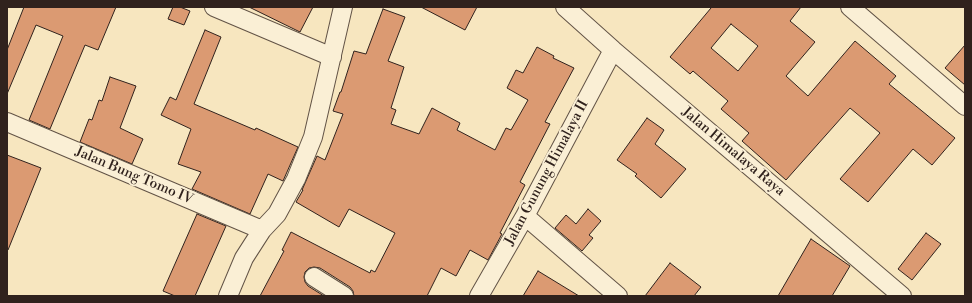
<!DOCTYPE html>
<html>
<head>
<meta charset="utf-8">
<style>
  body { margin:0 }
  #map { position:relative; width:972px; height:303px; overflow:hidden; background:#f7e6bf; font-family:"Libre Bodoni",serif }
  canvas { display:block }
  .frame { position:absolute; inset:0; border:8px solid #30221d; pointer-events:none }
</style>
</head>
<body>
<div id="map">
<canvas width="972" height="303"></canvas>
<div class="frame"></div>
</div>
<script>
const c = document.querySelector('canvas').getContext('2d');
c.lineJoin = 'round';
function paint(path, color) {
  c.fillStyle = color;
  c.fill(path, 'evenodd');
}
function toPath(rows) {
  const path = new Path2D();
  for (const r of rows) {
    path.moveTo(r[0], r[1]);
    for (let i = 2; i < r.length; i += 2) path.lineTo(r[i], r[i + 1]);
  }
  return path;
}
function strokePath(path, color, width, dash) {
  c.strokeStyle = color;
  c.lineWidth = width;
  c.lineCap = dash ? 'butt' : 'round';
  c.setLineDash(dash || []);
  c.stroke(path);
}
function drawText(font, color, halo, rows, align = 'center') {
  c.font = font + ' "Libre Bodoni",serif';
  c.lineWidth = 4;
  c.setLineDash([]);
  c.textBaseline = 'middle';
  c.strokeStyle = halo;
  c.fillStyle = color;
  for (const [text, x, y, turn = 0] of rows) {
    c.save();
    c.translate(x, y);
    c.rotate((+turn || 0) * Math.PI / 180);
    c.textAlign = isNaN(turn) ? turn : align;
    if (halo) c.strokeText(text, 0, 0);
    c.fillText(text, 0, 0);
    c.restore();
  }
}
const building = toPath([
  [24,7,116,7,98,50,85,45,50,129,29,120,63,36,36,25,7,94,7,50,24,7],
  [173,7,180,7,190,11,184,25,168,19,173,7],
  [249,7,313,7,300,32,249,7],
  [421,7,477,7,465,30,421,7],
  [711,7,801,7,790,21,815,42,786,76,808,96,855,41,896,76,889,84,955,138,932,165,913,149,868,202,840,179,880,133,850,108,786,180,742,141,749,133,721,109,728,101,693,71,690,74,670,57,711,8,711,7],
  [731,24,758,46,738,71,711,48,731,24],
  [383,9,405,17,388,61,404,67,391,108,396,110,391,124,419,134,432,108,460,123,457,130,495,150,506,128,511,130,528,100,507,88,516,70,523,73,537,47,554,56,553,58,574,68,545,122,550,124,520,182,525,185,500,233,502,234,488,260,470,250,456,276,441,268,427,296,354,296,353,291,350,287,320,268,314,267,309,268,305,272,304,277,305,282,308,286,324,296,260,296,284,251,282,250,291,232,370,273,371,270,375,272,395,233,349,209,339,227,296,202,303,190,302,190,317,156,325,160,343,114,333,111,340,92,341,92,354,51,366,54,383,9],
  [205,30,221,37,194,104,255,130,256,128,298,147,283,181,268,174,250,214,192,189,201,172,178,164,191,129,161,115,170,97,176,100,205,30],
  [965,45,965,85,945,68,965,45],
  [110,77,136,86,120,128,143,139,132,164,80,142,89,119,92,120,99,100,102,101,110,77],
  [647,118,664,130,655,144,686,169,661,198,635,176,637,174,617,160,647,118],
  [7,155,41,168,8,250,7,250,7,155],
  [588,209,601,221,589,235,593,238,582,251,555,228,566,215,576,224,588,209],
  [197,214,226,226,195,296,175,296,163,291,197,214],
  [926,233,941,244,912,280,898,269,926,233],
  [811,239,850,266,832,296,778,296,811,239],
  [670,263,701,287,694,296,645,296,670,263],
  [538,271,579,296,523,296,538,271]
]);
paint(building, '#db9a72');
strokePath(building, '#30221d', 1);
const street = toPath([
  [214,7,332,57],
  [565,7,613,50,902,296],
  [850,7,965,106],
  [7,122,262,230],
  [525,216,618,296],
  [314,277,344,296],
  [228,296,244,258,262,230,277,214,296,179,313,137,343,7],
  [479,296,525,216,613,50]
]);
strokePath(street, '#625346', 20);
strokePath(street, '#faefd5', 18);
drawText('14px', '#30221d', '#faefd5', [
  ["Jalan Himalaya Raya",733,152,40],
  ["Jalan Gunung Himalaya II",547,173,-62],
  ["Jalan Bung Tomo IV",134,176,23]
]);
</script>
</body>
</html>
